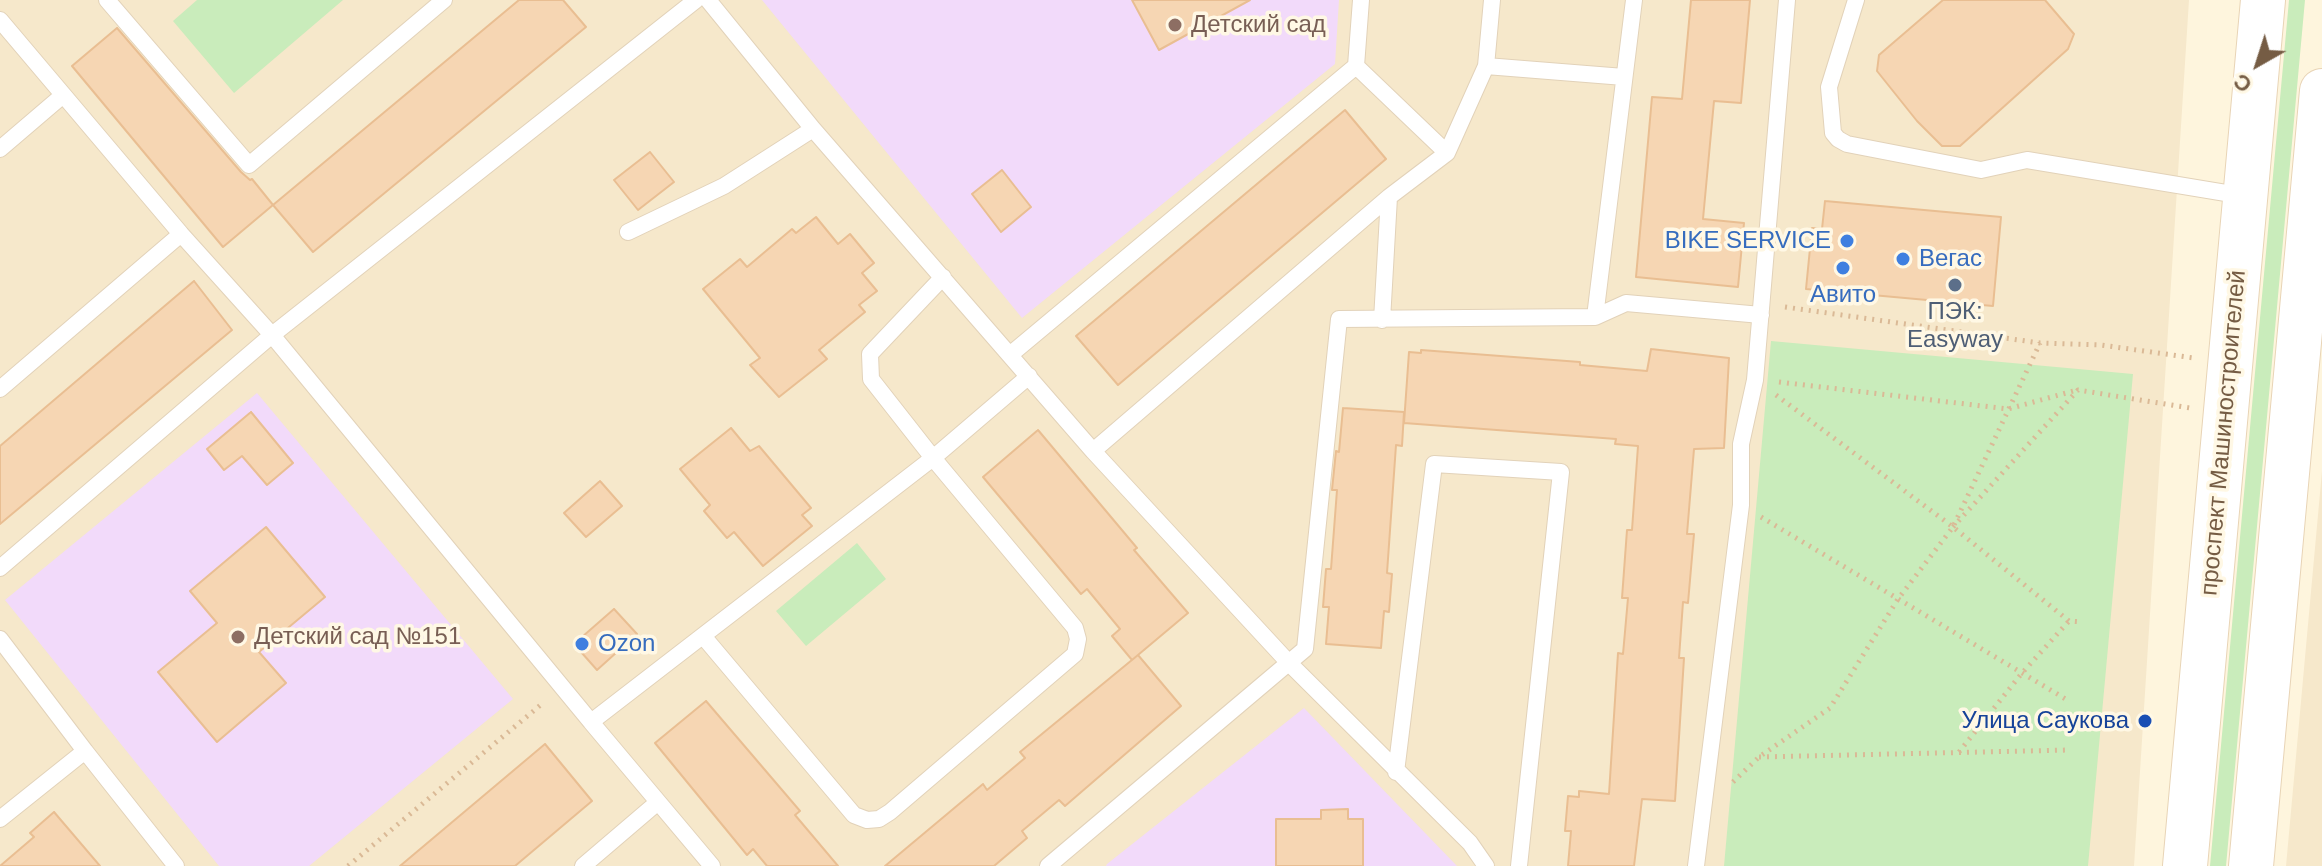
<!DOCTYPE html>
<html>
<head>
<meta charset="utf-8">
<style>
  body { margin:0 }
  #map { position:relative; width:2322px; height:866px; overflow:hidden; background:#fef5dd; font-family:Arial,sans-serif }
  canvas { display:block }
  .north { position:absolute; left:2218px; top:24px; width:80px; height:80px; -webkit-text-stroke:6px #fff8e5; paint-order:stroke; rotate:219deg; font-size:22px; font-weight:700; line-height:32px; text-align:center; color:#755c44 }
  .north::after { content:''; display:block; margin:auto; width:28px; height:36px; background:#755c44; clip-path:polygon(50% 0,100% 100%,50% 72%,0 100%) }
</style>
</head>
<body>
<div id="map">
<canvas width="2322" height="866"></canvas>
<div class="north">С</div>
</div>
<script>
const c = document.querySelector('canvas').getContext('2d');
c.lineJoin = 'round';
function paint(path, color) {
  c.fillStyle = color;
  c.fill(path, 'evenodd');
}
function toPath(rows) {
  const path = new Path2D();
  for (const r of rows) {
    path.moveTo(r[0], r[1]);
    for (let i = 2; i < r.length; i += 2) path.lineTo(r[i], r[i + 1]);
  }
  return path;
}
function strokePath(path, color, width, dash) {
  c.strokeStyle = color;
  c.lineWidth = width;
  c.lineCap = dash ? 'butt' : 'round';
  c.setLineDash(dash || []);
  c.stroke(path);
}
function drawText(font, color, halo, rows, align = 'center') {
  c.font = font + ' Arial,sans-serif';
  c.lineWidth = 7;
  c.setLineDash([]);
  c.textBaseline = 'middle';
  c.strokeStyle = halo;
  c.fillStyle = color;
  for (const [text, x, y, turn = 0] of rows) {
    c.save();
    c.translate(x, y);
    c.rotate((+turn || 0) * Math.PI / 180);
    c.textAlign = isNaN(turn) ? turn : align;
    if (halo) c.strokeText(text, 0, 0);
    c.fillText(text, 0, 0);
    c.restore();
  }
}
paint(toPath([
  [0,0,2189,0,2134,866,0,866],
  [2322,471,2322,866,2286,866]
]), '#f6e8cb');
paint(toPath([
  [762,0,1339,0,1335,64,1022,318],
  [257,393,513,699,309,866,219,866,5,600],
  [1304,708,1457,866,1106,866,1107,864]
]), '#f2dafa');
paint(toPath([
  [197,0,343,0,234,93,173,21],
  [2289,0,2305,0,2226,866,2210,866],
  [1771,341,2133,374,2088,866,1724,866],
  [857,543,886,579,806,646,776,611]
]), '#c9ecbb');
const building = toPath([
  [519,0,563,0,586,27,313,252,273,205,519,0],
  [1132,0,1250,0,1159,50,1132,0],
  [1691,0,1750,0,1741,103,1714,101,1703,219,1744,223,1738,287,1636,277,1652,97,1682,99,1691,0],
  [1943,0,2045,0,2074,34,2068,49,1960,146,1942,146,1917,121,1877,71,1879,55,1943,0],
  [117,28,241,172,250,180,252,179,273,205,223,247,72,66,117,28],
  [1345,110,1386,159,1118,385,1076,336,1345,110],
  [650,152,674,182,638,210,614,180,650,152],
  [1002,170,1031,207,1001,232,972,194,1002,170],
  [1825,201,2001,217,1993,306,1806,289,1812,228,1822,229,1825,201],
  [816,217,838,244,850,234,874,263,862,273,877,291,859,305,865,312,819,350,827,359,779,397,750,365,760,358,703,289,740,259,747,267,792,229,796,233,816,217],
  [194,281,232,330,0,524,0,446,194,281],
  [1651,349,1729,358,1724,448,1694,449,1687,534,1694,534,1688,603,1683,602,1679,658,1684,658,1675,801,1642,799,1634,866,1568,866,1571,831,1565,831,1568,796,1579,797,1579,791,1609,794,1618,653,1623,654,1628,598,1622,598,1627,530,1632,530,1638,446,1615,444,1616,439,1404,423,1409,352,1421,353,1421,350,1580,362,1580,365,1647,371,1651,349],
  [1343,408,1404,412,1402,446,1396,445,1387,573,1392,574,1389,612,1384,611,1381,648,1326,644,1329,607,1323,607,1326,569,1331,569,1337,490,1332,490,1336,451,1339,452,1343,408],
  [251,412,293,463,267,485,242,456,224,470,207,449,251,412],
  [731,428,750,451,759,446,811,508,802,515,812,526,763,566,734,532,727,538,704,511,710,505,680,469,731,428],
  [1038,430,1137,548,1134,550,1188,613,1132,660,1112,636,1120,629,1087,589,1081,594,983,477,1038,430],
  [600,481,622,506,586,537,564,513,600,481],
  [266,527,325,597,259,652,286,683,217,742,158,672,217,623,190,591,266,527],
  [614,609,637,634,597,670,574,644,614,609],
  [1138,655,1181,706,1065,806,1059,800,1022,831,1027,838,994,866,885,866,983,784,987,790,1025,758,1020,752,1138,655],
  [706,701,800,811,795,815,838,866,767,866,753,849,747,855,655,743,706,701],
  [545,744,592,801,515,866,400,866,545,744],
  [1348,809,1348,819,1363,819,1363,866,1276,866,1276,819,1321,819,1321,810,1348,809],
  [54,812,100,866,0,866,34,837,30,833,54,812]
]);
paint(building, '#f6d6b3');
strokePath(building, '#e9be92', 2);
const lane = toPath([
  [107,0,249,165,444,0],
  [708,0,813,129,1093,451,1389,197,1447,153,1486,66,1492,0],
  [1856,0,1829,87,1833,133,1838,139,1847,144,1981,170,2027,160,2244,196],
  [0,20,181,234,272,335,591,722,933,458,1029,376],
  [1356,66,1447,153],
  [1486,66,1624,77],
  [0,149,62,96],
  [628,232,724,186,813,129],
  [1595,317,1634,0],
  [1382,320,1389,197],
  [1011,354,1356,66,1361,0],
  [0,389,181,234],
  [1093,451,1289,663,1470,843,1486,866],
  [0,568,272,335,696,0],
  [703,636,854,815,867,820,879,819,890,812,1075,654,1078,639,1075,628,933,458,871,379,870,354,943,277],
  [0,639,85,751,0,819],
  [591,722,712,866],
  [85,751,176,866],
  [1396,772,1434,464,1561,472,1519,866],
  [583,866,658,802],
  [1048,866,1305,649,1339,319,1595,317,1626,303,1761,315],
  [1696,866,1741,505,1741,444,1755,380,1787,0]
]);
const secondary = toPath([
  [2185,866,2263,0],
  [2251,866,2322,91]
]);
strokePath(lane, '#e2d2b9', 18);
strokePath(secondary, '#e8d4b6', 46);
strokePath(toPath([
  [1785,307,2040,343,2101,345,2194,358],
  [1779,382,2008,409,2077,390],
  [1776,395,1953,527,2069,621,2082,622],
  [1761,517,2069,701],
  [1953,527,2078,390,2190,408],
  [1959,752,2022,673,2069,621],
  [1759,757,2070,750],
  [1733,782,1759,757,1830,708,1898,599,1953,527,2040,343],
  [348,866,543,703]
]), '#dab996', 5, [2, 6]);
strokePath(lane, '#fff', 16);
strokePath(secondary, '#fff', 44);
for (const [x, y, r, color] of [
  [1175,25,8,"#8d6e63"],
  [1847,241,8,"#3f7fe0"],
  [1903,259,8,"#3f7fe0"],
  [1843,268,8,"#3f7fe0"],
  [1955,285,8,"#5c6f8a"],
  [238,637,8,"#8d6e63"],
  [582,644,8,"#3f7fe0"],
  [2145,721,8,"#1a4fb4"]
]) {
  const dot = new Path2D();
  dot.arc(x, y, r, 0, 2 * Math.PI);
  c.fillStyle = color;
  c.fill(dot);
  strokePath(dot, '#fff8e5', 3);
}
drawText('24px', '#785e54', '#fff8e5', [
  ["Детский сад",1191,25],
  ["Детский сад №151",254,637]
], 'left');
drawText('24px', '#366cbe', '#fff8e5', [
  ["BIKE SERVICE",1831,241,"right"],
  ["Вегас",1919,259],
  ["Авито",1843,295,"center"],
  ["Ozon",598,644]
], 'left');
drawText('24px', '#4e5e75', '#fff8e5', [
  ["ПЭК:",1955,312],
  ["Easyway",1955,340]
]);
drawText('24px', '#755c44', '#fff8e5', [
  ["проспект Машиностроителей",2224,433,-85]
]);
drawText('24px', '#164399', '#fff8e5', [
  ["Улица Саукова",2129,721]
], 'right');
</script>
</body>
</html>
